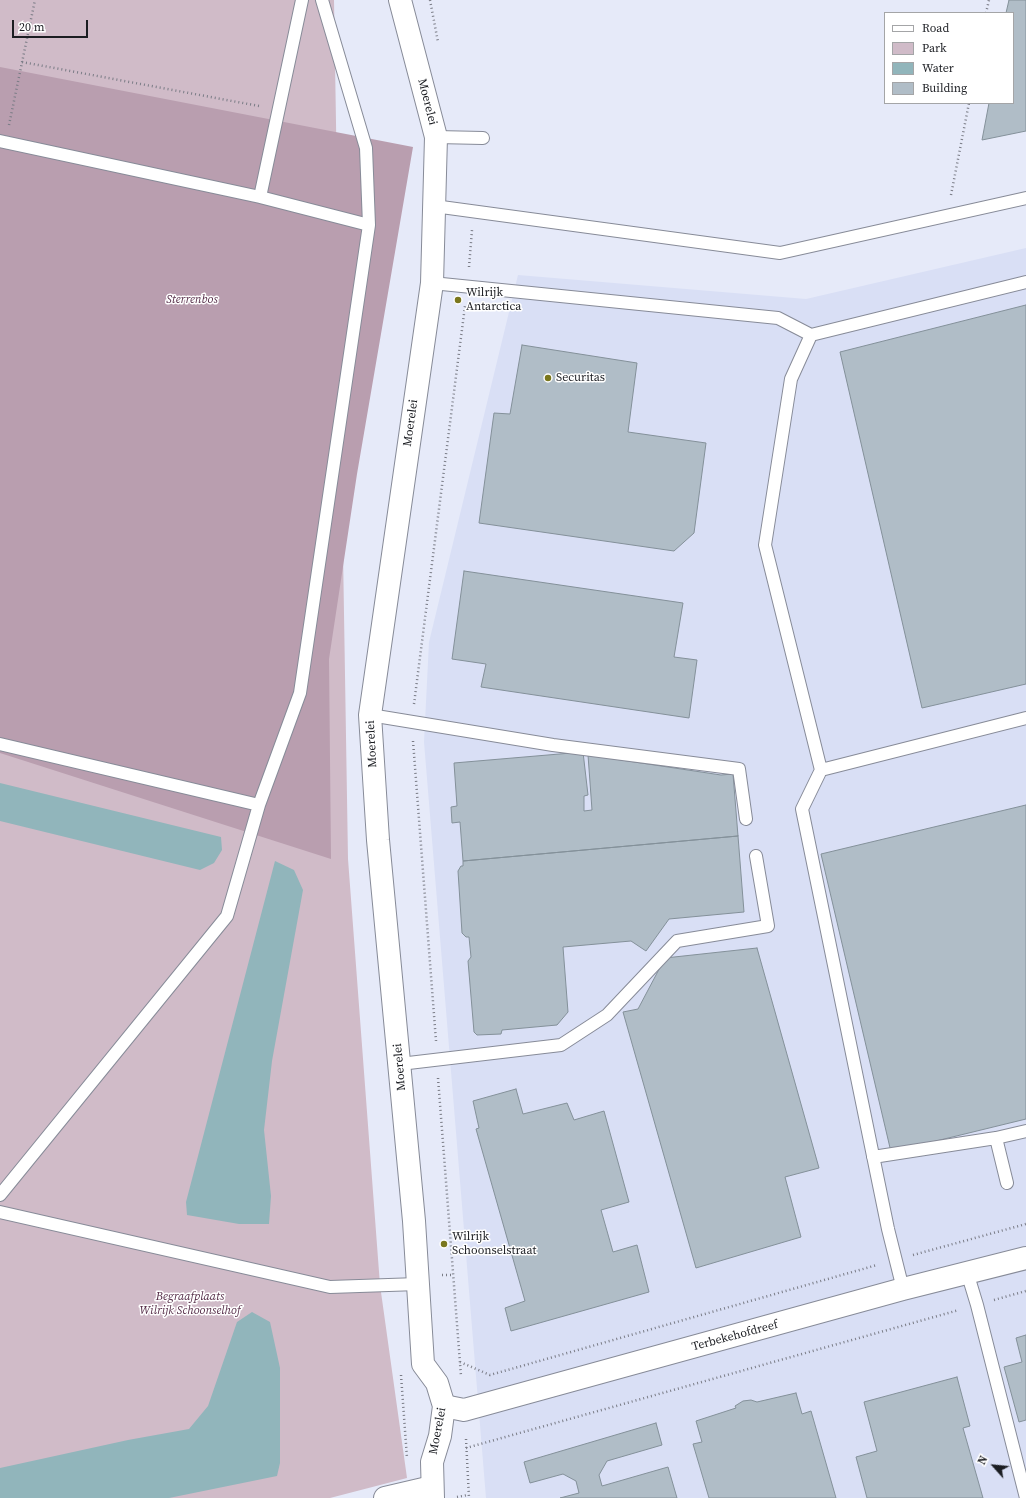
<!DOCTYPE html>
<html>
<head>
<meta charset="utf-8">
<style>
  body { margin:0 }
  #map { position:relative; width:1026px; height:1498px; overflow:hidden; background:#e6eaf9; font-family:"Source Serif 4",serif }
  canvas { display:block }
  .legend { position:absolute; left:884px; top:12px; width:130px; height:92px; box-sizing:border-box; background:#fff; border:1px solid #a4a5a7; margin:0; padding:5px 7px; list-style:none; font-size:12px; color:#1b1d22 }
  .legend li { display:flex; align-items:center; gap:8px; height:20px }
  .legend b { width:20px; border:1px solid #a4a5a7 }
  .north { position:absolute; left:974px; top:1446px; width:40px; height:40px; -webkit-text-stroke:3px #fff; paint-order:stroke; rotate:297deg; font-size:11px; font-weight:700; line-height:16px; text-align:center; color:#1b1d22 }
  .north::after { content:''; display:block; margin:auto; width:14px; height:18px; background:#1b1d22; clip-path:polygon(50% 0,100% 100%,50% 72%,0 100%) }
  .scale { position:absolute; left:12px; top:20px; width:76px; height:18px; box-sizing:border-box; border:2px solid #1b1d22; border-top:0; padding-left:5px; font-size:12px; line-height:14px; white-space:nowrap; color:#1b1d22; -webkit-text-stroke:3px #fff; paint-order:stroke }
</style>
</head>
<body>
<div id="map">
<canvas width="1026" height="1498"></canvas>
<ul class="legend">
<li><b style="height:5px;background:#fff"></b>Road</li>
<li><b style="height:11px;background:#d0bbc8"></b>Park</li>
<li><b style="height:11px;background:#91b5bb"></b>Water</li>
<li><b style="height:11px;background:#b0bdc7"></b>Building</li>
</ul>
<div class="north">N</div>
<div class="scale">20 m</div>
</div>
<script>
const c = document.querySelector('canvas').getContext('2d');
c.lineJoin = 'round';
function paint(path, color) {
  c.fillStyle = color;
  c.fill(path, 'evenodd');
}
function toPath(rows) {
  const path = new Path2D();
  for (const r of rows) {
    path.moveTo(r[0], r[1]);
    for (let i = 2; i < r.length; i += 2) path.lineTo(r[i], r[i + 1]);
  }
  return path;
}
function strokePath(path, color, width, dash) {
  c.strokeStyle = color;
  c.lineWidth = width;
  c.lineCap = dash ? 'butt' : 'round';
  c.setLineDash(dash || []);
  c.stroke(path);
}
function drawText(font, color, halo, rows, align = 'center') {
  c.font = font + ' "Source Serif 4",serif';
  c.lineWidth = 3;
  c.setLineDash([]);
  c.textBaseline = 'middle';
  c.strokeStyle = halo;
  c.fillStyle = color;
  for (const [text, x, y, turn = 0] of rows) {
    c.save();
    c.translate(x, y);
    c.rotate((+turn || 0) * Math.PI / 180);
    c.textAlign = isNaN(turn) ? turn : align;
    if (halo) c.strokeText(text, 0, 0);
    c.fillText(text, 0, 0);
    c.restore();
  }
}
paint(toPath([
  [1026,248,1026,1498,486,1498,424,742,429,642,518,275,806,299]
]), '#d9dff5');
paint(toPath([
  [0,0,334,0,348,859,380,1285,407,1478,330,1498,0,1498]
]), '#d0bbc8');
paint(toPath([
  [0,67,413,147,357,474,329,659,331,859,0,753]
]), '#b99eaf');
paint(toPath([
  [0,783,221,837,222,850,214,863,200,870,0,821],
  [275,861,294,870,303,890,272,1061,264,1130,271,1196,269,1224,239,1224,187,1215,186,1202],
  [252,1312,270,1322,280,1368,280,1463,277,1476,169,1498,0,1498,0,1468,128,1440,189,1429,208,1406,237,1322]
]), '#91b5bb');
const building = toPath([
  [1009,0,1026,0,1026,131,982,140,989,103,1013,103,1013,13,1006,13,1009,0],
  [1026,305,1026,684,922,708,840,352,1026,305],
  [522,345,637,363,628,432,706,443,694,533,674,551,479,523,494,413,510,414,522,345],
  [464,571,683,603,674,657,697,660,689,718,481,687,486,664,452,659,464,571],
  [583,752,588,795,584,796,584,811,592,810,588,755,721,775,733,774,738,836,463,861,460,822,452,823,451,807,457,806,454,763,583,752],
  [1026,805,1026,1119,891,1152,821,854,1026,805],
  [738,836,744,912,669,919,646,951,631,941,563,947,568,1012,557,1025,502,1030,501,1034,477,1035,474,1032,468,961,471,957,469,937,466,937,462,933,458,871,461,866,463,866,463,861,738,836],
  [757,948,819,1168,785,1177,801,1237,696,1268,623,1012,638,1009,665,958,757,948],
  [516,1089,523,1114,567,1103,574,1120,604,1111,629,1202,601,1210,613,1252,637,1245,649,1292,511,1331,505,1308,525,1301,476,1129,479,1128,473,1101,516,1089],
  [1026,1335,1026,1420,1019,1422,1004,1367,1022,1362,1016,1338,1026,1335],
  [957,1377,970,1426,963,1428,983,1498,867,1498,856,1457,877,1451,864,1402,957,1377],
  [796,1393,802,1414,811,1411,836,1498,709,1498,693,1444,702,1442,696,1421,736,1408,735,1406,743,1401,751,1400,757,1402,796,1393],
  [656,1423,662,1445,607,1461,599,1475,602,1486,668,1467,677,1498,560,1498,579,1493,576,1481,563,1474,530,1483,524,1462,656,1423]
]);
paint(building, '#b0bdc7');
strokePath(building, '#84919a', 1);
const service = toPath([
  [436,137,483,138],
  [0,141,260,197,369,225],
  [260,197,302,0],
  [434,206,780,253,1026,198],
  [432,283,778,318,811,335,1026,282],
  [811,335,791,379,765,545,821,770,802,809,888,1229,903,1289],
  [370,715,553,745,739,769,746,819],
  [0,744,259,805],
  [821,770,1026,718],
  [400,1064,561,1045,607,1015,677,941,768,926,756,856],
  [996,1138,1007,1183],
  [873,1157,996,1138,1026,1131],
  [0,1195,227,916,259,805,300,693,369,225,366,148,322,0],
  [0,1212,330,1287,418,1284],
  [967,1272,977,1305,1026,1498]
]);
const minor = toPath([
  [444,1406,464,1410,903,1289,1026,1258],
  [385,1498,432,1487]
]);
const tertiary = toPath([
  [400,0,436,137,432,283,370,715,378,840,414,1221,423,1364,437,1383,444,1406,440,1436,432,1462,433,1498]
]);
strokePath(service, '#878b98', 14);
strokePath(minor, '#878b98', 24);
strokePath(tertiary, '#878b98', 24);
strokePath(toPath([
  [430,0,438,42],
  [986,13,989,0],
  [22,62,259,106],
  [9,125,35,0],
  [951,195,969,103],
  [469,267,472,230],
  [414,704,465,306],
  [413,741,436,1041],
  [438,1078,461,1376],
  [913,1255,1026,1224],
  [442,1275,453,1275],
  [994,1300,1026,1291],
  [460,1362,490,1375,877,1265],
  [401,1375,407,1458],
  [466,1439,469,1498],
  [466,1448,959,1310],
  [457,1497,468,1495]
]), '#7a7c86', 2.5, [1, 3]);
strokePath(service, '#fff', 12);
strokePath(minor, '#fff', 22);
strokePath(tertiary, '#fff', 22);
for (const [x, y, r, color] of [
  [458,300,4,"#7a771d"],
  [548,378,4,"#7a771d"],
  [444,1244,4,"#7a771d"]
]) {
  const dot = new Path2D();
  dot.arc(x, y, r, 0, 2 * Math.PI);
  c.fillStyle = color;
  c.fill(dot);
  strokePath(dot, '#fff', 1.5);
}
drawText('12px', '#1b1d22', '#fff', [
  ["Moerelei",427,102,76],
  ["Moerelei",411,423,-82],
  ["Moerelei",372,744,-93],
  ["Moerelei",400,1067,-95],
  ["Terbekehofdreef",735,1336,-15],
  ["Moerelei",438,1431,-79]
]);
drawText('12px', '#1b1d22', '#fff', [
  ["Wilrijk",466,293],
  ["Antarctica",466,307],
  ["Securitas",556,378],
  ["Wilrijk",452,1237],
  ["Schoonselstraat",452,1251]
], 'left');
drawText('italic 12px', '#552d48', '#fff', [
  ["Sterrenbos",192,300],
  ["Begraafplaats",190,1297],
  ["Wilrijk Schoonselhof",190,1311]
]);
</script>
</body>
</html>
